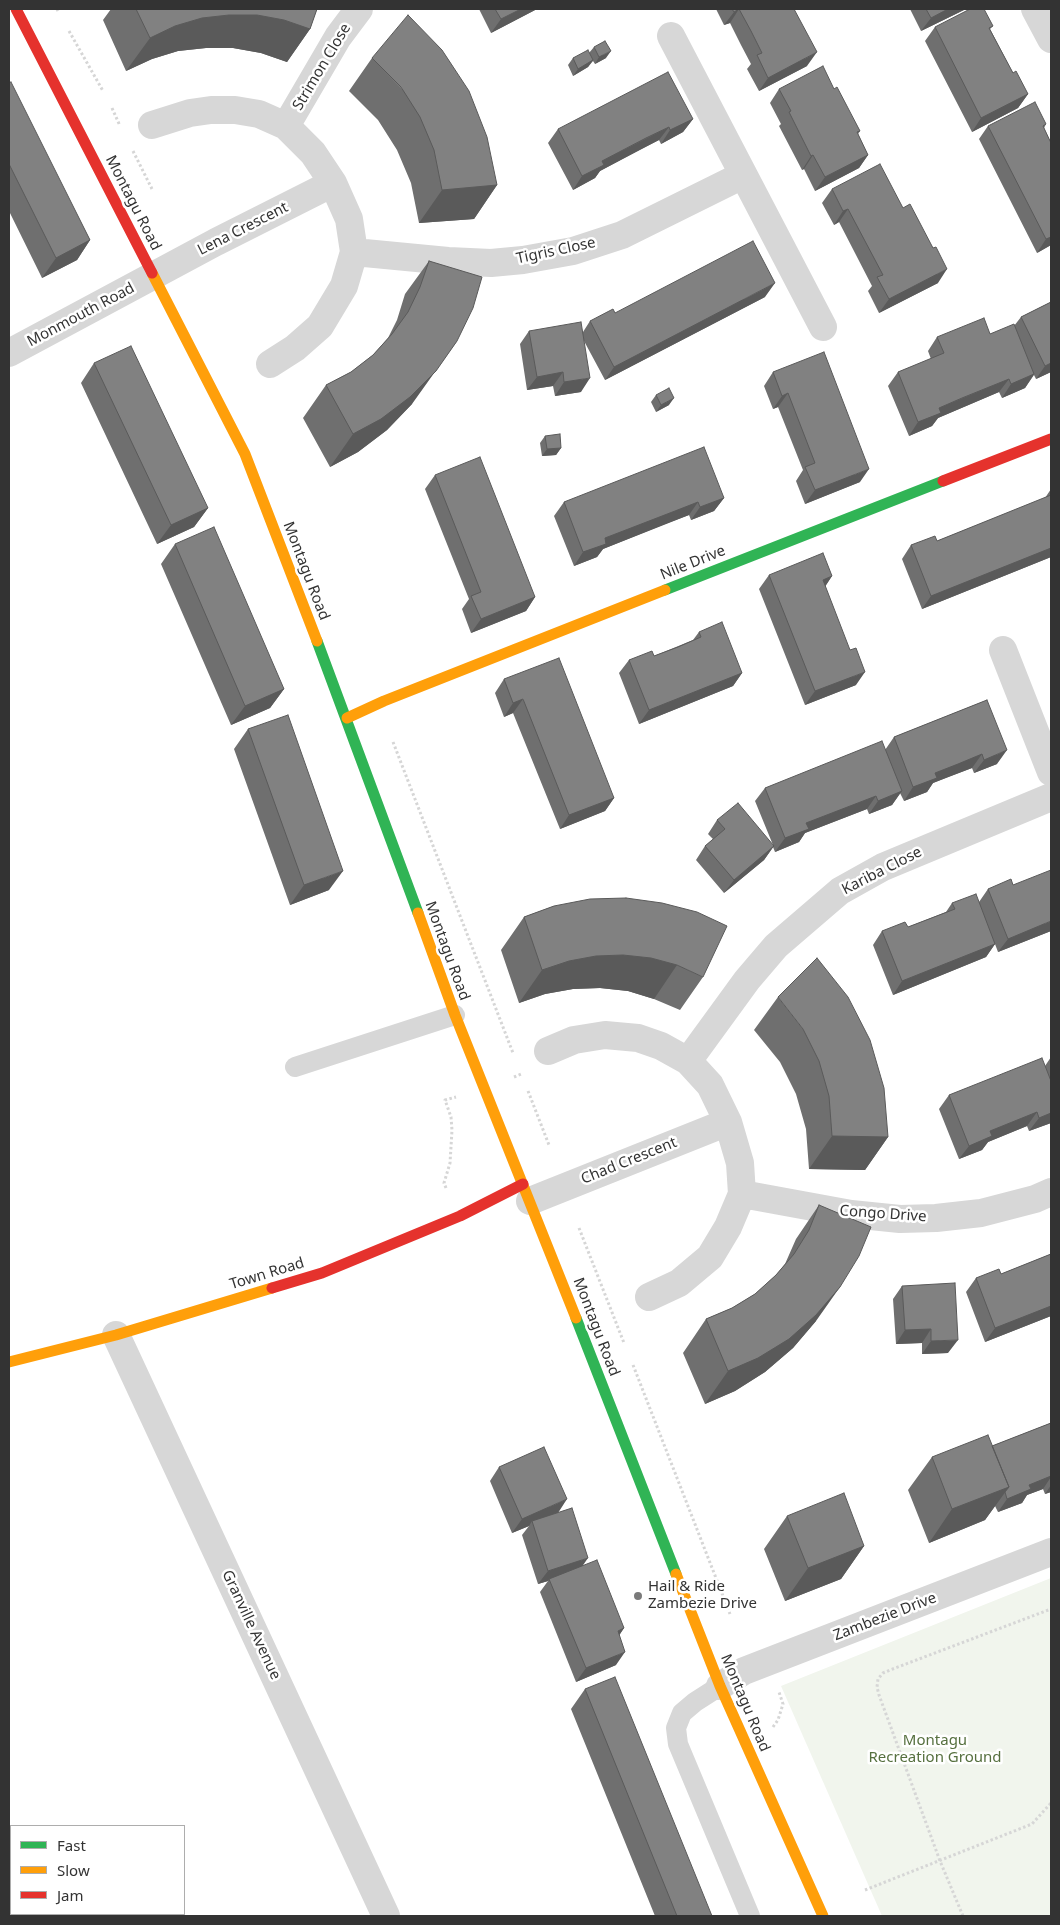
<!DOCTYPE html>
<html>
<head>
<meta charset="utf-8">
<style>
  body { margin:0 }
  #map { position:relative; width:1060px; height:1925px; overflow:hidden; background:#fff; font-family:"Noto Sans",sans-serif }
  canvas { display:block }
  .frame { position:absolute; inset:0; border:10px solid #333; pointer-events:none }
  .legend { position:absolute; left:10px; top:1825px; width:175px; height:90px; box-sizing:border-box; background:#fff; border:1px solid #adadad; margin:0; padding:6px 9px; list-style:none; font-size:15px; color:#333 }
  .legend li { display:flex; align-items:center; gap:10px; height:25px }
  .legend b { width:25px; border:1px solid #adadad }
</style>
</head>
<body>
<div id="map">
<canvas width="1060" height="1925"></canvas>
<div class="frame"></div>
<ul class="legend">
<li><b style="height:6px;background:#30b455"></b>Fast</li>
<li><b style="height:6px;background:#ff9f0a"></b>Slow</li>
<li><b style="height:6px;background:#e5322d"></b>Jam</li>
</ul>
</div>
<script>
const c = document.querySelector('canvas').getContext('2d');
c.lineJoin = 'round';
function paint(path, color) {
  c.fillStyle = color;
  c.fill(path, 'evenodd');
}
function toPath(rows) {
  const path = new Path2D();
  for (const r of rows) {
    path.moveTo(r[0], r[1]);
    for (let i = 2; i < r.length; i += 2) path.lineTo(r[i], r[i + 1]);
  }
  return path;
}
function strokePath(path, color, width, dash) {
  c.strokeStyle = color;
  c.lineWidth = width;
  c.lineCap = dash ? 'butt' : 'round';
  c.setLineDash(dash || []);
  c.stroke(path);
}
function drawText(font, color, halo, rows, align = 'center') {
  c.font = font + ' "Noto Sans",sans-serif';
  c.lineWidth = 5;
  c.setLineDash([]);
  c.textBaseline = 'middle';
  c.strokeStyle = halo;
  c.fillStyle = color;
  for (const [text, x, y, turn = 0] of rows) {
    c.save();
    c.translate(x, y);
    c.rotate((+turn || 0) * Math.PI / 180);
    c.textAlign = isNaN(turn) ? turn : align;
    if (halo) c.strokeText(text, 0, 0);
    c.fillText(text, 0, 0);
    c.restore();
  }
}
paint(toPath([
  [1051,1578,1051,1916,882,1916,781,1686]
]), '#f1f5ed');
strokePath(toPath([
  [57,9,58,11],
  [69,31,103,91],
  [112,108,120,126],
  [133,151,152,189],
  [393,742,513,1053],
  [514,1077,521,1074],
  [528,1091,549,1145],
  [446,1188,444,1183,450,1163,452,1130,451,1117,445,1100,456,1097],
  [579,1228,624,1343],
  [633,1365,730,1614],
  [773,1727,778,1720,783,1704,779,1692],
  [865,1890,1032,1824,1051,1803],
  [963,1916,940,1861,879,1695,877,1687,878,1679,883,1673,890,1670,1051,1609]
]), '#d6d6d6', 3, [2.5, 2.5]);
strokePath(toPath([
  [295,1067,455,1015],
  [720,1686,695,1702,682,1713,676,1728,678,1744,750,1916],
  [119,1914,121,1916],
  [26,1916,30,1914]
]), '#d7d7d7', 20);
strokePath(toPath([
  [1035,9,1051,39],
  [671,36,823,327],
  [152,125,190,113,211,110,235,110,259,114,286,126,313,153,333,183,349,219,354,252,344,286,320,326,295,348,270,364],
  [286,126,338,37,359,9],
  [354,252,448,261,491,263,523,260,573,251,622,235,743,175],
  [9,353,216,242,333,183],
  [1003,650,1051,772],
  [548,1051,574,1040,605,1035,638,1038,661,1046,688,1061,710,1085,728,1122,740,1163,742,1194,728,1227,710,1257,679,1283,649,1297],
  [688,1061,747,980,776,946,840,891,883,867,1051,797],
  [742,1194,851,1214,900,1219,936,1218,981,1213,1035,1199,1051,1192],
  [530,1201,728,1122],
  [116,1335,386,1916],
  [720,1686,744,1671,1051,1552]
]), '#d7d7d7', 28);
strokePath(toPath([
  [665,590,943,481],
  [317,641,418,913],
  [576,1318,676,1574]
]), '#30b455', 11);
strokePath(toPath([
  [152,273,245,454,317,641],
  [347,718,384,701,665,590],
  [418,913,455,1015,576,1318],
  [9,1362,116,1335,272,1288],
  [676,1574,720,1686,823,1916]
]), '#ff9f0a', 11);
strokePath(toPath([
  [16,9,152,273],
  [943,481,1051,439],
  [272,1288,322,1273,460,1216,523,1184]
]), '#e5322d', 11);
paint(toPath([
  [111,9,317,9,310,29,287,62,261,53,233,48,206,48,178,51,152,59,126,71,103,20],
  [479,9,537,9,491,33],
  [716,9,794,9,807,66,759,91,747,69,751,64,741,45,730,23,724,25],
  [910,9,966,9,921,31],
  [993,26,990,29,1013,73,1028,94,1018,108,972,132,925,41,935,27],
  [594,47,606,58,595,64,593,61,588,67,573,76,568,65,573,58,589,53],
  [372,58,497,185,474,219,419,223,411,183,397,150,378,120,349,91],
  [9,83,90,240,77,260,42,278,9,211],
  [779,89,834,89,860,131,858,134,868,155,859,168,815,191,804,169,802,170,779,126,781,124,770,103],
  [693,119,683,132,661,144,659,140,637,151,600,171,595,178,573,190,548,143,558,129],
  [1046,124,1044,128,1051,143,1051,245,1037,253,979,139,988,126],
  [832,189,903,208,933,248,938,283,879,313,868,291,872,286,839,222,834,225,822,203],
  [429,261,412,404,387,430,358,452,330,467,303,418,326,385,351,372,373,355,388,338,397,320,405,294],
  [765,297,605,380,584,341,581,392,555,396,553,386,527,390,520,344,529,331,583,332,590,321,615,313],
  [1051,302,1051,372,1036,379,1034,375,1025,388,1002,398,999,392,938,418,932,426,909,436,888,386,898,372,931,359,928,351,937,337,990,334,1014,326,1021,317],
  [94,363,208,508,194,527,157,544,81,383],
  [773,372,860,482,805,504,796,481,803,470,778,407,773,409,764,386],
  [656,395,669,405,656,412,651,402],
  [545,436,561,448,556,455,542,456,540,443],
  [435,475,535,597,526,611,471,633,462,609,469,599,425,489],
  [1051,489,1051,557,922,609,902,559,911,545,937,541,1045,498],
  [724,498,714,511,691,520,689,515,665,524,603,549,597,557,574,566,554,516,564,502],
  [175,544,284,689,270,708,231,725,161,564],
  [769,575,832,576,825,586,856,685,805,705,759,589],
  [699,632,742,673,733,686,639,724,619,673,629,660,654,656,693,640],
  [504,679,614,798,605,811,560,829,513,713,504,717,495,693],
  [987,700,997,764,974,773,972,768,948,777,933,783,927,792,904,801,900,793,892,805,869,814,867,809,805,833,799,842,775,852,773,847,764,860,724,893,696,860,705,846,713,839,708,834,717,820,773,845,755,801,765,788,885,750,894,737],
  [248,729,329,890,290,905,234,749],
  [1013,885,1051,931,998,952,995,944,986,957,893,995,873,945,882,931,908,927,946,912,952,903,979,902,988,889],
  [554,906,703,977,680,1010,654,999,628,991,600,988,573,989,545,994,519,1003,501,950,524,917],
  [778,997,888,1137,865,1170,809,1169,806,1129,796,1094,780,1062,754,1030],
  [1051,1057,1051,1123,1029,1131,1027,1126,988,1142,982,1150,959,1159,939,1109,949,1095,1045,1066],
  [819,1205,816,1321,793,1348,765,1372,735,1391,705,1404,683,1353,706,1319,732,1308,755,1294,776,1275,785,1264,796,1239],
  [1051,1254,1051,1316,985,1342,966,1292,976,1278,1001,1274],
  [902,1286,948,1353,922,1354,922,1343,896,1344,893,1299],
  [1051,1423,1051,1492,1045,1494,1043,1489,1027,1495,1022,1503,998,1512,995,1506,985,1520,929,1543,908,1490,932,1457,992,1446],
  [499,1467,558,1513,583,1565,624,1628,619,1635,616,1665,576,1682,540,1592,548,1581,538,1584,522,1535,529,1526,512,1533,490,1481],
  [787,1516,864,1546,841,1579,785,1601,764,1549],
  [585,1689,712,1916,655,1916,571,1709]
]), '#6f6f6f');
paint(toPath([
  [521,9,537,9,491,33,501,19],
  [739,9,730,23,724,25,734,12],
  [948,9,966,9,921,31,931,18],
  [229,15,257,15,284,20,310,29,287,62,261,53,233,48,206,48,178,51,152,59,126,71,150,38,175,26,202,18],
  [611,51,606,58,595,64,599,57],
  [817,52,807,66,759,91,768,78],
  [593,60,588,67,573,76,578,69],
  [1028,94,1018,108,972,132,981,118],
  [693,119,683,132,661,144,670,130],
  [669,127,659,140,600,171,595,178,573,190,582,176,602,161],
  [813,155,804,169,802,170,811,156],
  [868,155,859,168,815,191,825,177],
  [497,185,474,219,419,223,442,190],
  [848,209,839,222,834,225,843,211],
  [1051,237,1051,245,1037,253,1046,239],
  [90,240,77,260,42,278,56,258],
  [947,269,938,283,879,313,889,299],
  [775,283,765,297,605,380,614,367],
  [457,341,412,404,387,430,358,452,330,467,353,434],
  [1051,363,1051,372,1036,379,1045,366],
  [563,372,553,386,527,390,537,377],
  [1034,374,1025,388,1002,398,1011,384],
  [590,378,581,392,555,396,564,382],
  [1009,379,999,392,938,418,932,426,909,436,918,422,939,408],
  [788,393,778,407,773,409,782,396],
  [674,398,669,405,656,412,661,405],
  [561,448,556,455,542,456,547,449],
  [869,469,860,482,805,504,815,490],
  [724,498,714,511,691,520,700,507],
  [698,502,689,515,603,549,597,557,574,566,583,552,605,538],
  [208,508,194,527,157,544,171,525],
  [1051,548,1051,557,922,609,931,596],
  [832,576,823,590,823,580],
  [535,597,526,611,471,633,481,619],
  [865,672,856,685,805,705,815,691],
  [742,673,733,686,639,724,649,710],
  [284,689,270,708,231,725,245,706],
  [523,699,513,713,504,717,513,703],
  [1007,750,997,764,974,773,984,760],
  [982,754,972,768,933,783,927,792,904,801,913,787,935,773],
  [902,791,892,805,869,814,878,801],
  [876,796,867,809,805,833,799,842,775,852,785,838,806,823],
  [614,798,605,811,560,829,569,815],
  [774,846,764,860,724,893,734,880],
  [343,871,329,890,290,905,304,885],
  [1051,921,1051,931,998,952,1008,939],
  [995,944,986,957,893,995,902,981],
  [623,955,651,958,677,965,654,999,628,991,600,988,573,989,545,994,519,1003,542,970,569,961,596,956],
  [1037,1112,1027,1126,988,1142,982,1150,959,1159,969,1146,990,1131],
  [1051,1113,1051,1123,1029,1131,1039,1118],
  [832,1136,888,1137,865,1170,809,1169],
  [840,1287,816,1321,793,1348,765,1372,735,1391,705,1404,728,1371],
  [1051,1306,1051,1316,985,1342,995,1328],
  [931,1329,922,1343,896,1344,905,1330],
  [958,1340,948,1353,922,1354,931,1341],
  [1051,1476,1051,1477,1043,1489,1027,1495,1022,1503,998,1512,1007,1499,1029,1485],
  [1051,1485,1051,1492,1045,1494],
  [1009,1487,985,1520,929,1543,952,1509],
  [567,1499,558,1513,532,1521,529,1526,512,1533,522,1519],
  [864,1546,841,1579,785,1601,808,1568],
  [588,1558,579,1571,549,1579,548,1581,538,1584,548,1571],
  [624,1628,615,1642,618,1631],
  [625,1652,616,1665,576,1682,586,1668]
]), '#5a5a5a');
const building = toPath([
  [136,9,317,9,310,29,284,20,257,15,229,15,202,18,175,26,150,38,136,9],
  [495,9,521,9,501,19,495,9],
  [732,9,794,9,817,52,768,78,757,55,762,53,751,31,739,9,734,12,732,9],
  [926,9,948,9,931,18,926,9],
  [970,9,984,9,993,26,989,28,1013,73,1016,71,1028,94,981,118,935,27,970,9],
  [408,15,442,50,469,91,487,137,497,185,442,190,434,150,420,117,401,87,372,58,408,15],
  [605,41,611,51,599,57,594,47,605,41],
  [588,50,593,60,578,69,573,58,588,50],
  [823,66,834,89,837,87,860,131,857,132,868,155,825,177,813,155,811,156,789,112,791,111,779,89,823,66],
  [668,72,693,119,670,130,669,127,646,138,602,161,604,165,582,176,558,129,668,72],
  [11,82,90,240,56,258,9,164,9,83,11,82],
  [1035,102,1046,124,1043,126,1051,143,1051,237,1046,239,988,126,1035,102],
  [880,164,903,208,910,204,933,248,936,247,947,269,889,299,877,277,883,275,848,209,843,211,832,189,880,164],
  [753,241,775,283,614,367,590,321,613,309,615,313,753,241],
  [429,261,482,277,473,308,457,341,436,371,410,397,381,419,353,434,326,385,351,372,373,355,392,334,408,312,420,287,429,261],
  [1051,302,1051,363,1045,366,1021,317,1051,302],
  [984,318,990,334,1014,324,1034,374,1011,384,1009,379,962,398,939,408,941,413,918,422,898,372,944,353,937,337,984,318],
  [581,322,590,378,564,382,563,372,537,377,529,331,581,322],
  [131,346,208,508,171,525,94,363,131,346],
  [824,352,869,469,815,490,805,467,815,463,788,393,782,396,773,372,824,352],
  [669,388,674,398,661,405,656,395,669,388],
  [560,434,561,448,547,449,545,436,560,434],
  [704,447,724,498,700,507,698,502,675,511,605,538,606,544,583,552,564,502,704,447],
  [480,457,535,597,481,619,471,596,481,592,435,475,480,457],
  [1051,495,1051,548,931,596,911,545,935,536,937,541,1051,495],
  [214,527,284,689,245,706,175,544,214,527],
  [823,553,832,576,823,580,850,650,856,648,865,672,815,691,769,575,823,553],
  [722,622,742,673,649,710,629,660,652,651,654,656,678,647,701,637,699,632,722,622],
  [559,658,614,798,569,815,523,699,513,703,504,679,559,658],
  [987,700,1007,750,984,760,982,754,958,764,935,773,937,778,913,787,894,737,987,700],
  [288,715,343,871,304,885,248,729,288,715],
  [882,741,902,791,878,801,876,796,806,823,809,829,785,838,765,788,882,741],
  [738,803,774,846,734,880,705,846,725,829,717,820,738,803],
  [1051,870,1051,921,1008,939,988,889,1011,879,1013,885,1051,870],
  [976,894,995,944,902,981,882,931,905,922,908,927,955,909,952,903,976,894],
  [626,898,662,903,697,912,727,926,703,977,677,965,651,958,623,955,596,956,569,961,542,970,524,917,554,906,590,899,626,898],
  [817,958,848,997,870,1040,884,1088,888,1137,832,1136,829,1096,819,1061,803,1029,778,997,817,958],
  [1042,1058,1051,1081,1051,1113,1039,1118,1037,1112,990,1131,992,1136,969,1146,949,1095,1042,1058],
  [819,1205,871,1227,859,1256,840,1287,816,1315,789,1339,758,1358,728,1371,706,1319,732,1308,755,1294,776,1275,794,1254,809,1230,819,1205],
  [1051,1254,1051,1306,995,1328,976,1278,999,1269,1001,1274,1051,1254],
  [955,1283,958,1340,931,1341,931,1329,905,1330,902,1286,955,1283],
  [1051,1423,1051,1476,1029,1485,1031,1489,1007,1499,1005,1492,1009,1487,992,1446,1051,1423],
  [988,1435,1009,1487,952,1509,932,1457,988,1435],
  [544,1447,567,1499,522,1519,499,1467,544,1447],
  [844,1493,864,1546,808,1568,787,1516,844,1493],
  [572,1508,588,1558,548,1571,532,1521,572,1508],
  [597,1560,624,1628,618,1631,625,1652,586,1668,549,1579,597,1560],
  [615,1677,712,1916,677,1916,585,1689,615,1677]
]);
paint(building, '#818181');
strokePath(building, '#5a5a5a', 1);
for (const [x, y, r, color] of [
  [638,1596,5,"#7a7a7a"]
]) {
  const dot = new Path2D();
  dot.arc(x, y, r, 0, 2 * Math.PI);
  c.fillStyle = color;
  c.fill(dot);
  strokePath(dot, '#fff', 2);
}
drawText('15px', '#333', '#fff', [
  ["Strimon Close",322,67,-59],
  ["Montagu Road",133,203,63],
  ["Lena Crescent",243,229,-27],
  ["Tigris Close",556,251,-12],
  ["Monmouth Road",81,315,-28],
  ["Nile Drive",693,563,-22],
  ["Montagu Road",306,571,69],
  ["Kariba Close",882,871,-27],
  ["Montagu Road",447,951,70],
  ["Chad Crescent",629,1161,-22],
  ["Congo Drive",883,1214,4],
  ["Town Road",267,1274,-17],
  ["Montagu Road",596,1327,69],
  ["Zambezie Drive",885,1617,-21],
  ["Granville Avenue",251,1625,65],
  ["Montagu Road",745,1703,67]
]);
drawText('15px', '#333', '#fff', [
  ["Hail & Ride",648,1587],
  ["Zambezie Drive",648,1604]
], 'left');
drawText('15px', '#56703f', '#fff', [
  ["Montagu",935,1741],
  ["Recreation Ground",935,1758]
]);
</script>
</body>
</html>
